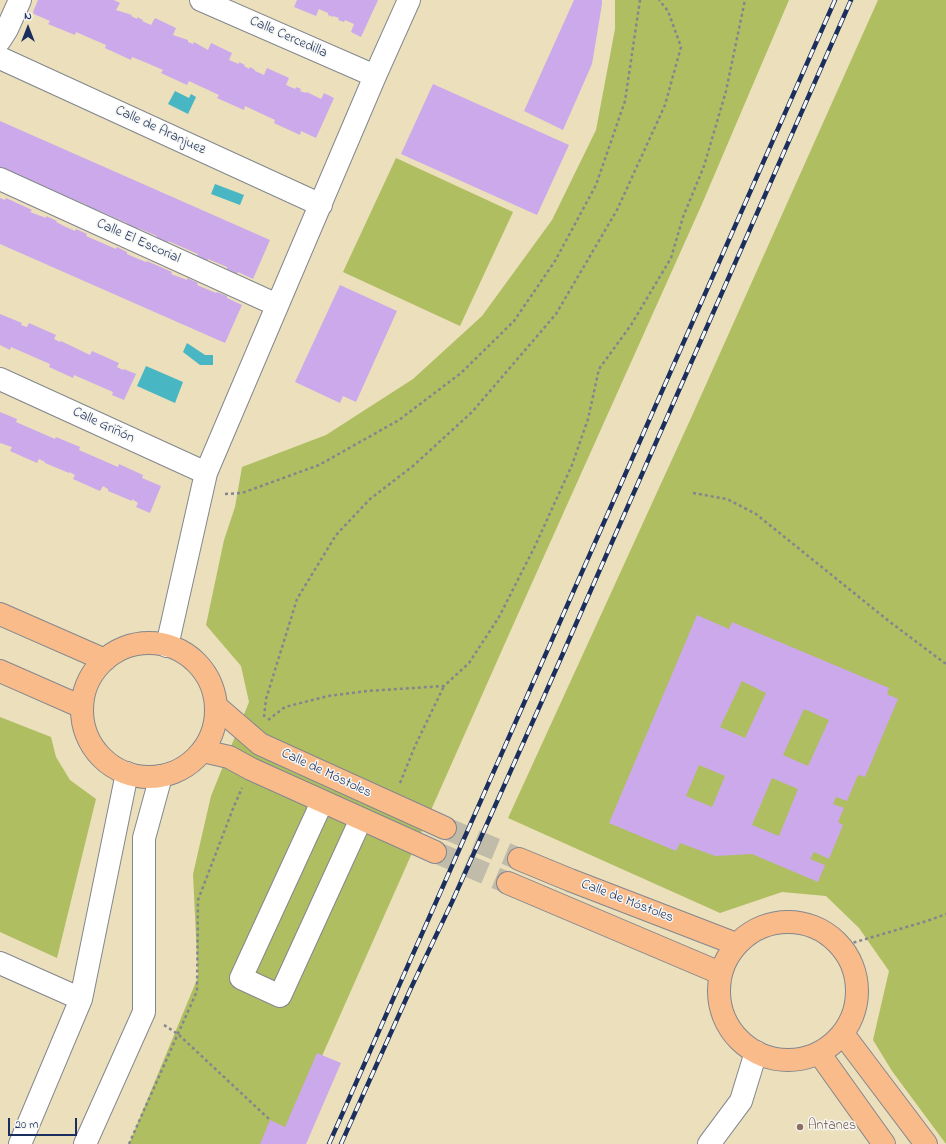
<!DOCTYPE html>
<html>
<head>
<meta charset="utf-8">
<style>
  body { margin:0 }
  #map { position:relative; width:946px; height:1144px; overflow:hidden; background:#ebdfbc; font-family:"Indie Flower",sans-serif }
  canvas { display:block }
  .north { position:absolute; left:8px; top:8px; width:40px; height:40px; -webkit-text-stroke:3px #f6f6f2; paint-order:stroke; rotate:0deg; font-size:11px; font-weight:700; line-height:16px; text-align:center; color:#1b2f5e }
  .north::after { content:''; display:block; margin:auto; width:14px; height:18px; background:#1b2f5e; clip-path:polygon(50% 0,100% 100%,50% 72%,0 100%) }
  .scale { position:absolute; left:8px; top:1118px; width:69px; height:18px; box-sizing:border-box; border:2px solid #1b2f5e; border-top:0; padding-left:5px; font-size:12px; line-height:14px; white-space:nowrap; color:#1b2f5e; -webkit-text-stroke:3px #f6f6f2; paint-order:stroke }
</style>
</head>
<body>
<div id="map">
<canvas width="946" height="1144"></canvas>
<div class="north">N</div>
<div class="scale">20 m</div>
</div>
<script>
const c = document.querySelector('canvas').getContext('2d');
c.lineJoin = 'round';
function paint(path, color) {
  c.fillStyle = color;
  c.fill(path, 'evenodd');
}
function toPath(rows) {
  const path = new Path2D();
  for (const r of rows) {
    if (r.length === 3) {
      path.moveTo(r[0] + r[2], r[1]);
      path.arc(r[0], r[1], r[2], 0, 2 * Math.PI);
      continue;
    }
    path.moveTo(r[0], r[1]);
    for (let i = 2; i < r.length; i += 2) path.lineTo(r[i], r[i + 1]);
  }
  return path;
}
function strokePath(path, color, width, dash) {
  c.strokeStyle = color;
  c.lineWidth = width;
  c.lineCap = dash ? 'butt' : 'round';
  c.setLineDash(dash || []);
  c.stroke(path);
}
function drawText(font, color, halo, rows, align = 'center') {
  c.font = font + ' "Indie Flower",sans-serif';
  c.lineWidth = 3;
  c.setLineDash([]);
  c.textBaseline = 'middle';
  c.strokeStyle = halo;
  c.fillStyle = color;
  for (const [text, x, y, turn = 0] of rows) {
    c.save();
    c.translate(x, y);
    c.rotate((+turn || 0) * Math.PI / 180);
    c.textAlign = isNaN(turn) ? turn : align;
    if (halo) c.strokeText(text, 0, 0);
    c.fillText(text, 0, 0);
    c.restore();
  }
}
paint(toPath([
  [615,0,789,0,702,204,510,632,283,1144,129,1144,198,977,193,874,211,796,249,702,241,666,206,625,224,540,235,507,242,467,326,435,413,379,482,316,552,220,596,130,615,29],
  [878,0,946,0,946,1144,892,1071,873,1040,889,971,859,928,826,896,782,892,720,913,508,818,691,418],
  [396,158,513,212,460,326,343,272],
  [0,717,51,737,56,757,70,780,96,799,57,958,0,932]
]), '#afbe61');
paint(toPath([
  [175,91,189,98,191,94,196,97,188,114,168,104],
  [215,184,244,195,240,205,211,194],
  [187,343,205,355,213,355,213,365,200,365,183,352],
  [146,366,183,382,175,403,137,386]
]), '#48b6c3');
paint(toPath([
  [38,0,114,0,120,3,116,10,132,15,131,16,137,19,137,17,143,20,142,21,151,25,155,18,176,28,173,35,188,40,188,42,193,44,194,42,208,50,211,43,232,53,229,60,239,64,239,62,245,65,244,66,249,69,250,67,255,70,255,71,264,75,267,68,289,78,286,85,295,89,296,87,301,89,300,91,306,93,307,92,321,99,324,93,334,98,316,138,301,131,300,135,274,123,275,120,245,106,244,110,217,98,219,95,189,81,187,85,161,73,163,70,147,63,132,57,131,60,105,48,106,45,76,32,75,35,48,24,50,21,34,14,33,12],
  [297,0,378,0,361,37,351,32,354,24,345,20,344,22,338,20,339,18,333,16,333,17,328,15,328,13,319,9,316,16,294,7],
  [574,0,602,0,602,4,592,64,563,130,524,111],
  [433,84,569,145,537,215,401,154],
  [0,121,270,240,253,279,238,272,237,274,227,269,227,267,208,259,207,261,197,256,198,254,168,241,167,243,156,238,157,236,138,228,137,230,127,225,127,223,97,210,97,212,86,207,87,205,68,197,67,199,56,194,57,192,27,179,26,181,16,176,17,174,0,167],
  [0,198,5,200,6,198,32,210,30,212,46,218,46,216,57,221,56,222,66,227,75,231,76,229,87,234,86,236,116,249,117,247,127,252,127,254,136,258,146,262,147,261,172,272,171,274,187,280,187,278,198,283,197,285,216,293,217,292,227,296,227,298,242,305,225,343,0,244],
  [340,285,397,311,356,402,343,396,340,403,295,382],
  [0,314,22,323,21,325,27,327,29,323,56,335,54,339,60,342,61,341,90,355,92,351,119,363,117,367,123,370,124,369,136,374,124,400,112,395,113,392,74,375,73,378,49,367,50,364,11,347,10,350,0,345],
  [0,412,17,419,16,422,55,439,56,437,80,447,79,450,118,467,119,464,143,475,142,478,161,486,150,513,136,507,138,503,132,499,132,501,108,491,108,489,103,486,100,491,73,479,75,475,69,472,69,473,45,463,45,462,39,459,37,463,10,451,12,447,0,443],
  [697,615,729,629,732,622,889,688,887,694,898,699,865,777,858,775,847,801,836,797,833,804,844,808,838,822,843,825,829,859,814,852,810,859,825,865,818,882,752,854,715,856,680,843,676,851,609,823],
  [742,681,766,693,745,738,720,727],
  [804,709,829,720,808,766,783,755],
  [699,765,725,776,712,807,686,796],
  [772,778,798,789,779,836,752,825],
  [317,1053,341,1063,306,1144,260,1144,270,1120,285,1127]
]), '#cca9ea');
strokePath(toPath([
  [445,828,519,859],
  [435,852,508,883]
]), '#c1bca9', 22, [22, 11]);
const minor = toPath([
  [201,0,375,76],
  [0,40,7,29,20,0],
  [0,58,321,205],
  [0,179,277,305],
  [0,379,206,473],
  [167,646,206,473,375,76,409,0],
  [322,802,241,978,280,996,361,819],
  [0,963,81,999],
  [20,1144,81,999,127,773],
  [85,1144,144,1012,144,838,161,776],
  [709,1144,741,1101,756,1052]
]);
const major = toPath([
  [0,614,105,660],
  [149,710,67],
  [0,671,82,707],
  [216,706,260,744,445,828],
  [203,751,229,757,251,769,435,852],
  [519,859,570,880,736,944],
  [508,883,720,973],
  [788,991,69],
  [843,1034,926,1144],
  [819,1053,884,1144]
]);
strokePath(minor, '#83878d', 24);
strokePath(major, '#83878d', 24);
strokePath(toPath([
  [693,493,727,499,756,514,890,622,946,664],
  [225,494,242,493,319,465,399,420,461,373,514,321,555,261,596,185,625,101,640,0],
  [264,717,266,699,297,599,336,535,370,499,413,466,472,412,556,314,617,210,665,105,681,47,668,11,659,0],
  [268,720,285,707,328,696,367,691,444,686,469,663,499,617,535,546,572,465,588,419,599,369,631,325,671,258,683,217,704,166,726,91,745,0],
  [400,783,415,746,444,686],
  [842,946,927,921,946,914],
  [164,1025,178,1034,270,1120],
  [129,1144,197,991,198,900,234,806,242,788]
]), '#83878d', 2.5, [3, 3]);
strokePath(minor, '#fff', 22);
strokePath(major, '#fabb8b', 22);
const rail = toPath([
  [329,1144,835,0],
  [341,1144,411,988,452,902,542,701,851,0]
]);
strokePath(rail, '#1b2f5e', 4.5);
strokePath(rail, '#f6f6f2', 3, [9]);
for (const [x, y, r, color] of [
  [800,1127,4,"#8d6e63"]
]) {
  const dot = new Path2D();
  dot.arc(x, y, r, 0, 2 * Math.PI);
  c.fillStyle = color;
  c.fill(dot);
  strokePath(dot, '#f6f6f2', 1.5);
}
drawText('14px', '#1b2f5e', '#f6f6f2', [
  ["Calle Cercedilla",288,38,24],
  ["Calle de Aranjuez",160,131,25],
  ["Calle El Escorial",138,242,24],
  ["Calle Griñón",103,426,25],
  ["Calle de Móstoles",326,774,25],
  ["Calle de Móstoles",627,902,21]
]);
drawText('14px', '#785e54', '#f6f6f2', [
  ["Antanes",808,1127]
], 'left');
</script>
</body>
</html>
